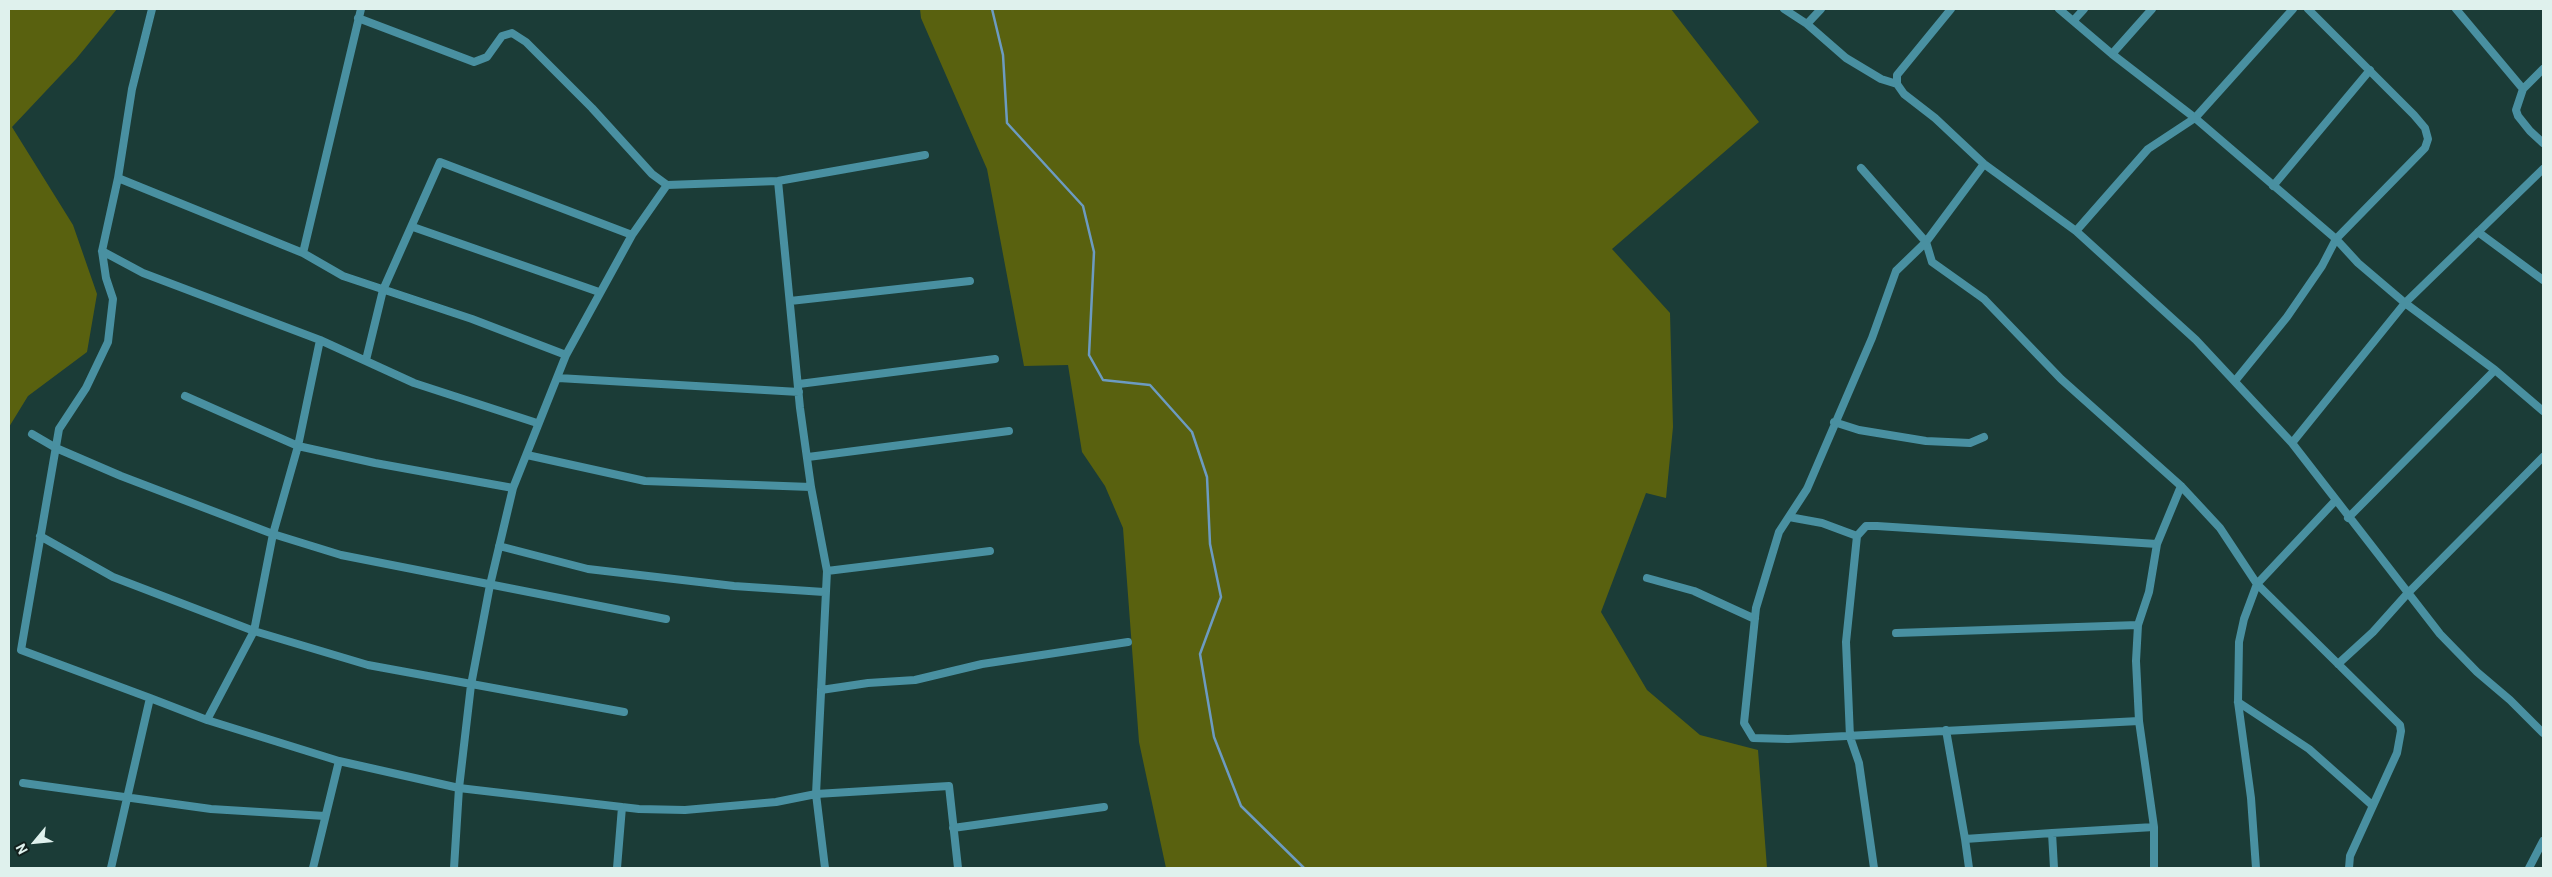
<!DOCTYPE html>
<html>
<head>
<meta charset="utf-8">
<style>
  body { margin:0 }
  #map { position:relative; width:2552px; height:877px; overflow:hidden; background:#1b3c37; font-family:Barlow,sans-serif }
  canvas { display:block }
  .frame { position:absolute; inset:0; border:10px solid #dff1ed; pointer-events:none }
  .north { position:absolute; left:10px; top:817px; width:50px; height:50px; -webkit-text-stroke:4px #12201d; paint-order:stroke; rotate:242deg; font-size:14px; font-weight:700; line-height:20px; text-align:center; color:#dff1ed }
  .north::after { content:''; display:block; margin:auto; width:18px; height:22px; background:#dff1ed; clip-path:polygon(50% 0,100% 100%,50% 72%,0 100%) }
</style>
</head>
<body>
<div id="map">
<canvas width="2552" height="877"></canvas>
<div class="frame"></div>
<div class="north">N</div>
</div>
<script>
const c = document.querySelector('canvas').getContext('2d');
c.lineJoin = 'round';
function paint(path, color) {
  c.fillStyle = color;
  c.fill(path, 'evenodd');
}
function toPath(rows) {
  const path = new Path2D();
  for (const r of rows) {
    path.moveTo(r[0], r[1]);
    for (let i = 2; i < r.length; i += 2) path.lineTo(r[i], r[i + 1]);
  }
  return path;
}
function strokePath(path, color, width, dash) {
  c.strokeStyle = color;
  c.lineWidth = width;
  c.lineCap = dash ? 'butt' : 'round';
  c.setLineDash(dash || []);
  c.stroke(path);
}
paint(toPath([
  [9,9,117,9,76,59,12,127,73,225,97,294,87,352,28,396,9,427],
  [920,9,1671,9,1759,122,1612,249,1670,313,1673,427,1666,498,1646,493,1601,612,1647,690,1700,735,1758,750,1767,868,1166,868,1139,742,1123,528,1105,486,1082,452,1068,365,1024,366,987,169,921,18]
]), '#59610f');
strokePath(toPath([
  [992,9,1003,55,1007,123,1083,206,1094,252,1089,355,1103,380,1150,385,1192,432,1207,477,1210,544,1221,597,1200,654,1214,737,1241,806,1304,868]
]), '#6c9bc1', 2.5);
strokePath(toPath([
  [1784,9,1807,24,1846,58,1881,79,1897,84],
  [1951,9,1897,75,1897,84,1904,94,1935,118,1984,164,2076,231,2196,340,2292,443,2440,634,2477,672,2510,700,2543,733],
  [2059,9,2112,54,2152,9],
  [2456,9,2523,89],
  [358,18,474,62,487,57,502,36,512,33,526,42,592,108,652,174,667,185,778,181,925,155],
  [2074,20,2084,9],
  [1807,24,1821,9],
  [2112,54,2195,118,2336,239,2425,148,2428,139,2425,128,2414,115,2308,9],
  [2543,69,2523,89,2516,110,2518,116,2530,131,2543,143],
  [1984,164,1926,242,1932,262,1984,299,2061,379,2181,486,2220,528,2257,584,2400,725,2401,731,2397,753,2350,856,2349,868],
  [1861,168,1926,242,1896,271,1872,338,1807,489,1779,532,1756,608,1744,723,1753,738,1788,739,2139,721],
  [2543,169,2405,303,2495,370,2543,411],
  [118,178,303,253,343,276,472,319,566,355],
  [778,181,800,408,811,487,827,571,816,794,949,786,958,868],
  [2273,186,2370,70],
  [413,227,599,292],
  [2076,231,2148,149,2195,118,2293,9],
  [2478,232,2543,280],
  [102,251,143,273,320,340,414,383,537,423],
  [303,253,361,9],
  [790,301,970,281],
  [366,360,383,290,440,162,632,235],
  [558,378,799,392],
  [2235,381,2287,317,2322,266,2336,239,2358,263,2405,303,2292,443],
  [799,384,995,359],
  [185,396,298,446,375,463,513,488],
  [1834,422,1859,430,1926,441,1970,443,1984,437],
  [32,434,56,448,121,476,273,534,341,555,666,619],
  [527,455,645,481,811,487],
  [808,457,1009,431],
  [1789,517,1822,523,1857,536],
  [2348,518,2495,370],
  [40,536,113,577,254,631,368,665,624,712],
  [499,546,588,569,734,586,824,592],
  [827,571,990,551],
  [1647,578,1694,591,1755,619],
  [1896,633,2138,625],
  [2338,664,2373,632,2407,594,2543,457],
  [821,690,868,683,915,680,982,664,1128,642],
  [150,698,207,720,339,761],
  [2238,702,2309,749,2372,805],
  [207,720,254,631,273,534,298,446,320,340],
  [1946,730,1965,839,2052,833,2054,868],
  [23,783,211,809,325,816],
  [953,828,1104,807],
  [2052,833,2154,827],
  [1965,839,1969,868],
  [111,868,150,698,21,650,59,429,86,388,108,342,113,299,106,278,102,251,118,178,132,89,152,9],
  [313,868,339,761,459,788,639,809,685,810,776,802,816,794,825,868],
  [454,868,459,788,471,685,490,585,513,488,566,355,632,235,667,185],
  [617,868,622,807],
  [1874,868,1859,763,1850,737,1846,642,1857,536,1866,526,1877,526,2157,544],
  [2154,868,2154,827,2139,721,2136,661,2138,625,2149,592,2157,544,2181,486],
  [2256,868,2251,798,2238,702,2239,642,2244,619,2257,584,2335,501],
  [2529,868,2543,841]
]), '#4990a1', 8);
</script>
</body>
</html>
